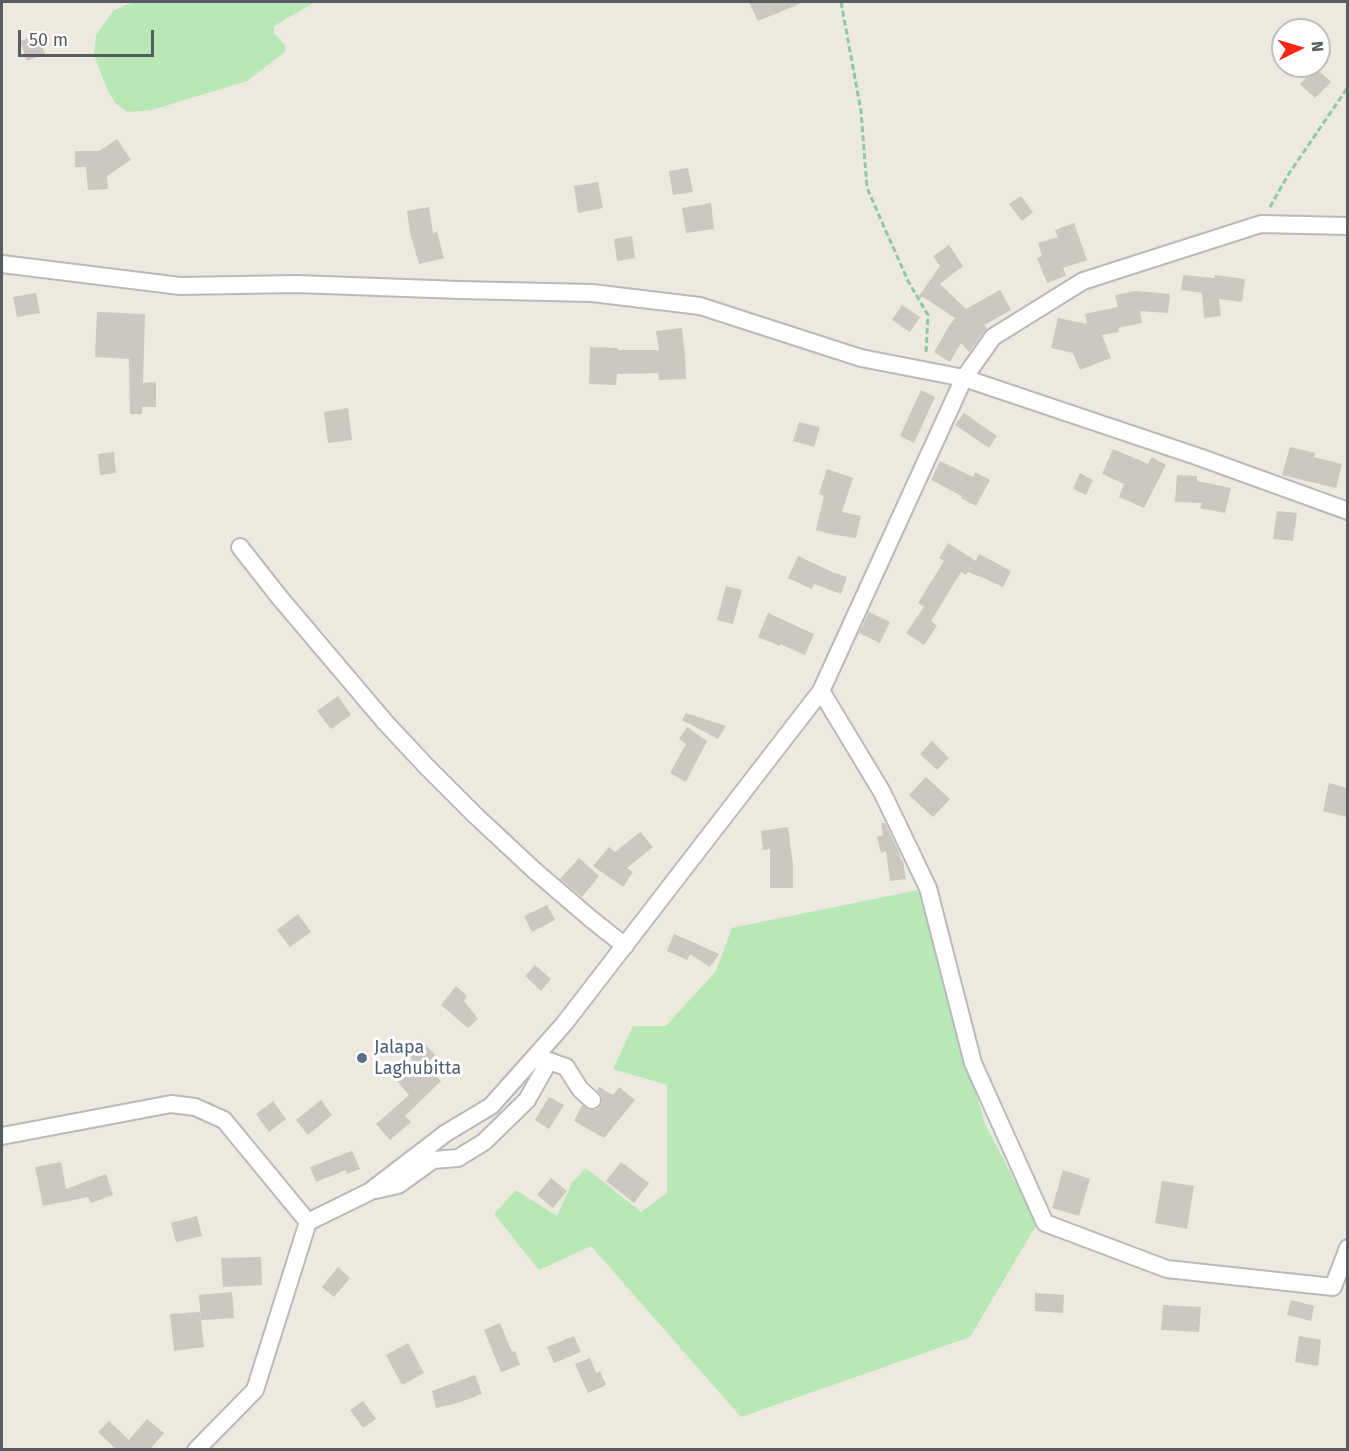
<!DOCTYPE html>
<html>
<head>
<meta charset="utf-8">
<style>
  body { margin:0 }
  #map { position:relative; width:1349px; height:1451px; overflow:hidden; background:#ede9de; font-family:"Fira Sans",sans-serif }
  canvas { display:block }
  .frame { position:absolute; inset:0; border:3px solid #575c61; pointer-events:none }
  .north { position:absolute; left:1271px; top:18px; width:60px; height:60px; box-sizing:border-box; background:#fff; border:2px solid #bcbec0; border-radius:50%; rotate:85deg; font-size:16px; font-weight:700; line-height:24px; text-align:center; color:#575c61 }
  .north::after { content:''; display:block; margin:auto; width:21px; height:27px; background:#fb2415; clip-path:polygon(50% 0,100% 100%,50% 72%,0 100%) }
  .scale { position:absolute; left:18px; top:30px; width:136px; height:27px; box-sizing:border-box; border:3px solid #575c61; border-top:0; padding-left:8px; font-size:18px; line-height:21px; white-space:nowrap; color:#575c61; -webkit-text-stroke:4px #fff; paint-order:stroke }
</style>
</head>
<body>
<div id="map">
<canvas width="1349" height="1451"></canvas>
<div class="frame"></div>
<div class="north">N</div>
<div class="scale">50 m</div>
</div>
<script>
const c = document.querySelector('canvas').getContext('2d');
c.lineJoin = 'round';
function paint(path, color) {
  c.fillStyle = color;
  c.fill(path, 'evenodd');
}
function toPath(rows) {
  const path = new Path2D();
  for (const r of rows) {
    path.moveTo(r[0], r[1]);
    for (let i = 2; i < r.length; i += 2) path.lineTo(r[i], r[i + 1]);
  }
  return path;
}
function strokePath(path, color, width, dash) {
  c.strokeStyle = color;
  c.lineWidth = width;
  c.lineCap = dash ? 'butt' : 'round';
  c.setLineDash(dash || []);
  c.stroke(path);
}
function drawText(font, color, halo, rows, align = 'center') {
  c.font = font + ' "Fira Sans",sans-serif';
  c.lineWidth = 6;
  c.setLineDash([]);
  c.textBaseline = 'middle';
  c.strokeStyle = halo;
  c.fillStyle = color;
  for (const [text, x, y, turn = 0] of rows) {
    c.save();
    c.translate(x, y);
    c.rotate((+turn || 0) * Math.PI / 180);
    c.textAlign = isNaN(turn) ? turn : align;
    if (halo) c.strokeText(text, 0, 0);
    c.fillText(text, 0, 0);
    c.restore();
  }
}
paint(toPath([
  [133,2,315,2,274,26,274,33,285,45,285,52,247,81,152,110,128,112,116,104,108,91,94,55,96,35,113,11],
  [918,890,985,1124,1037,1224,970,1337,741,1417,591,1246,539,1270,494,1214,516,1190,557,1216,572,1183,586,1168,641,1212,667,1193,667,1085,613,1069,633,1026,666,1026,716,971,732,928]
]), '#b7e8b6');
paint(toPath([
  [749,2,804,2,758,21],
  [38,35,45,54,27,61,20,41],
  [1316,68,1331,82,1315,98,1300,84],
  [117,139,131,160,107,176,108,189,88,190,86,167,75,167,75,151,99,151],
  [688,168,693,192,673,195,669,171],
  [598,182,603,208,578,213,574,186],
  [1021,196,1033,212,1022,221,1009,204],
  [711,203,714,229,686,233,682,208],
  [429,207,433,233,437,232,444,258,419,264,410,233,407,211],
  [1074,223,1087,260,1063,268,1066,276,1047,283,1037,258,1042,256,1038,243,1058,237,1055,230],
  [632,236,635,258,617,261,614,239],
  [949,245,963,266,940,284,966,309,1000,290,1011,310,984,325,987,328,981,336,978,334,981,336,969,352,961,343,950,362,934,352,949,326,955,318,923,297,921,298,919,296,940,266,933,256],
  [1183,275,1214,278,1215,275,1245,279,1242,302,1219,299,1221,316,1204,318,1202,293,1181,290],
  [1135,291,1170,294,1168,313,1140,311,1142,323,1118,328,1119,332,1102,335,1111,358,1080,370,1073,353,1051,348,1058,318,1087,324,1085,314,1118,307,1115,295],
  [36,293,40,313,17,317,13,297],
  [902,305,920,317,910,332,892,320],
  [97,312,145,314,143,383,156,382,156,407,142,407,142,414,130,414,129,359,95,357],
  [682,328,685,356,686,379,659,380,658,373,617,374,616,385,589,384,590,347,618,348,618,350,659,350,656,331],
  [921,390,935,397,914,443,900,436],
  [348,408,352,440,328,443,324,412],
  [964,413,997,436,989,448,955,425],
  [799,422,820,427,814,447,793,441],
  [1290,447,1315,453,1314,457,1342,464,1336,488,1282,475],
  [1113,449,1148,464,1152,457,1166,465,1144,508,1119,497,1124,484,1102,474],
  [114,452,116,473,100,475,98,454],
  [940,461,973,477,975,472,990,480,976,506,961,498,962,496,931,480],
  [827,469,853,478,842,512,861,516,856,538,830,534,816,530,824,496,819,494],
  [1080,473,1093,480,1086,495,1073,489],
  [1177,475,1197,476,1197,481,1231,488,1225,513,1200,508,1202,503,1175,502],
  [1277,511,1297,513,1293,541,1273,539],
  [948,543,976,561,979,554,1011,571,1003,587,988,580,968,572,966,575,961,572,931,621,937,626,924,645,906,633,924,607,918,603,944,561,939,558],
  [798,556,832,572,847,577,841,594,814,584,812,589,788,578],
  [726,586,742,590,733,624,717,620],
  [869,612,890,622,880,643,859,633],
  [768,613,814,634,805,655,780,644,780,646,758,637],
  [338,696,351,715,331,729,317,711],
  [686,713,726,726,718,739,682,720],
  [687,727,707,741,686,782,670,773,686,744,679,739],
  [932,741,949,758,937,770,920,754],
  [926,777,950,799,933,817,909,795],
  [1329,783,1347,788,1347,817,1323,811],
  [881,823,885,823,899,852,901,860,903,861,906,879,890,881,886,851,881,853,877,837,883,835],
  [788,827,793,865,793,888,770,888,770,849,763,850,761,831],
  [640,832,653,847,627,868,633,872,623,887,593,866,609,847,615,852],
  [579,858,599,876,582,897,560,879],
  [547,905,555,920,532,932,524,916],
  [298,914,311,932,290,947,277,930],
  [674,934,695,943,719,954,710,967,690,954,687,960,667,951],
  [535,965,551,979,541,991,525,976],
  [456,986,467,996,464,1001,478,1019,468,1028,441,1005],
  [421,1039,435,1055,426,1065,441,1081,405,1116,411,1122,390,1140,376,1124,409,1095,397,1081,414,1063,406,1052],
  [599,1087,613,1095,619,1087,635,1100,604,1138,574,1121,582,1105,590,1110,596,1110,600,1107,602,1102,602,1096,597,1091],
  [549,1097,564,1105,549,1129,535,1120],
  [321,1100,332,1115,308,1135,296,1120],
  [273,1101,286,1119,269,1132,256,1114],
  [352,1151,360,1169,347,1174,346,1170,316,1182,310,1167],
  [61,1162,66,1189,106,1174,113,1195,91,1203,88,1197,43,1206,35,1167],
  [621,1162,649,1183,634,1203,606,1181],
  [1063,1170,1090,1179,1079,1216,1052,1208],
  [551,1178,567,1191,553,1208,537,1195],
  [1162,1181,1194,1186,1187,1229,1155,1223],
  [197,1216,202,1236,176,1242,171,1223],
  [261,1257,262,1285,223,1287,221,1258],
  [338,1267,350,1278,334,1297,322,1287],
  [232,1292,234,1318,201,1320,199,1295],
  [1035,1293,1064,1295,1063,1313,1035,1311],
  [1291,1300,1314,1306,1311,1321,1287,1315],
  [1163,1305,1201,1307,1199,1332,1161,1330],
  [200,1312,204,1347,174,1351,170,1314],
  [500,1323,512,1352,515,1351,520,1365,501,1372,484,1330],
  [574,1336,581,1352,554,1363,547,1347],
  [1299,1336,1321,1340,1318,1366,1295,1362],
  [408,1343,424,1373,402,1385,386,1355],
  [590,1358,596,1373,600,1371,606,1385,588,1393,575,1364],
  [475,1375,482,1394,458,1403,436,1408,432,1391],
  [363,1401,376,1419,363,1428,350,1410],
  [147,1419,164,1433,150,1449,116,1449,98,1432,109,1421,129,1440]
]), '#ccc7bf');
const street = toPath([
  [2,264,180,286,297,284,459,290,592,293,700,306,861,358,964,378,1199,457,1348,511],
  [240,547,280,598,385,722,427,767,476,816,535,871,591,919,625,946],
  [821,691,882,792,928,888,973,1063,1045,1223,1167,1269,1333,1287,1348,1248],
  [2,1136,171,1104,195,1107,224,1120,308,1222],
  [376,1190,398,1185,433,1160,458,1158,484,1142,527,1100,549,1061,566,1067,580,1089,592,1100],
  [196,1450,255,1390,308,1222,369,1192,446,1133,491,1106,564,1024,821,691,964,378,993,337,1083,281,1261,224,1348,226]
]);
strokePath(street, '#b6babf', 20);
strokePath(toPath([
  [841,2,861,111,867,188,908,281,928,315,926,353],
  [1270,207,1288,175,1348,87]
]), '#8fc99f', 3, [6, 3]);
strokePath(street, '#fff', 16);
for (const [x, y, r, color] of [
  [362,1058,6,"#5c6f8a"]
]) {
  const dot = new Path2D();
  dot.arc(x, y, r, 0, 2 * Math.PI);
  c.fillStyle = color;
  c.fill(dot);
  strokePath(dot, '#fff', 2);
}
drawText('18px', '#4e5e75', '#fff', [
  ["Jalapa",374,1048],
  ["Laghubitta",374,1069]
], 'left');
</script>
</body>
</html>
